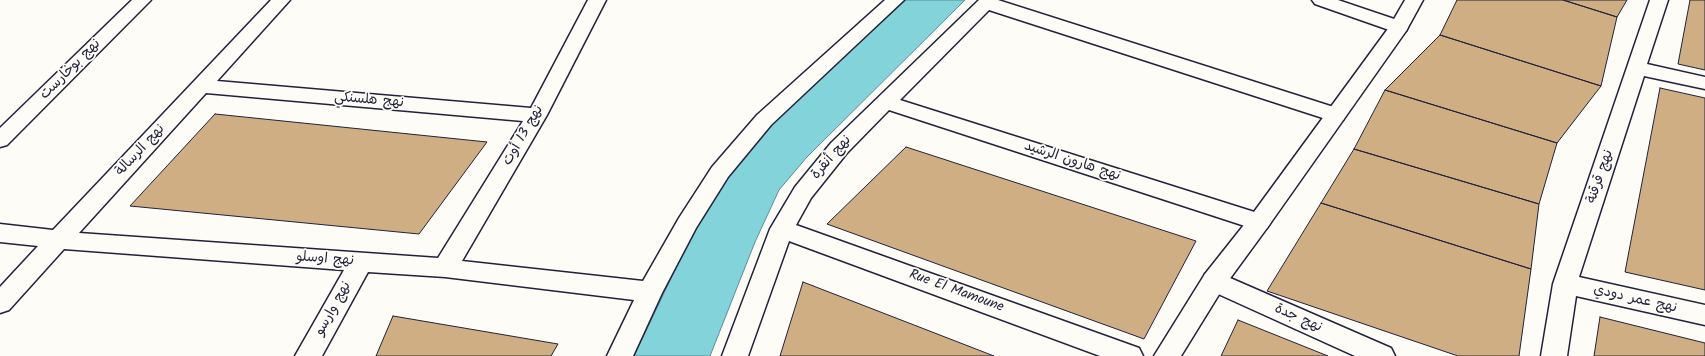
<!DOCTYPE html>
<html>
<head>
<meta charset="utf-8">
<style>
  body { margin:0 }
  canvas { display:block; background:#fdfcf7 }
</style>
</head>
<body>
<canvas width="1705" height="356"></canvas>
<script>
const c = document.querySelector('canvas').getContext('2d');
c.lineJoin = 'round';
function paint(path, color) {
  c.fillStyle = color;
  c.fill(path, 'evenodd');
}
function toPath(rows) {
  const path = new Path2D();
  for (const r of rows) {
    path.moveTo(r[0], r[1]);
    for (let i = 2; i < r.length; i += 2) path.lineTo(r[i], r[i + 1]);
  }
  return path;
}
function strokePath(path, color, width, dash) {
  c.strokeStyle = color;
  c.lineWidth = width;
  c.lineCap = dash ? 'butt' : 'round';
  c.setLineDash(dash || []);
  c.stroke(path);
}
function drawText(font, color, halo, rows, align = 'center') {
  c.font = font + ' Kalam,"Playpen Sans Arabic",sans-serif';
  c.lineWidth = 3.5;
  c.setLineDash([]);
  c.textBaseline = 'middle';
  c.strokeStyle = halo;
  c.fillStyle = color;
  for (const [text, x, y, turn = 0] of rows) {
    c.save();
    c.translate(x, y);
    c.rotate((+turn || 0) * Math.PI / 180);
    c.textAlign = isNaN(turn) ? turn : align;
    if (halo) c.strokeText(text, 0, 0);
    c.fillText(text, 0, 0);
    c.restore();
  }
}
const water = toPath([
  [906,0,965,0,807,157,779,190,755,242,710,356,634,356,693,232,718,187,751,142,906,0]
]);
paint(water, '#82d3da');
strokePath(water, '#5c8c9a', 1);
const building = toPath([
  [1457,0,1563,0,1617,17,1601,86,1440,35,1457,0],
  [1563,0,1627,0,1617,17,1563,0],
  [1690,0,1705,0,1705,70,1678,64,1690,0],
  [1440,35,1601,86,1557,143,1385,90,1440,35],
  [1660,88,1705,98,1705,290,1625,272,1660,88],
  [1385,90,1557,143,1539,204,1354,149,1385,90],
  [215,114,487,142,419,234,130,206,215,114],
  [906,147,1196,241,1144,339,827,224,906,147],
  [1354,149,1539,204,1531,269,1321,203,1354,149],
  [1321,203,1531,269,1519,356,1458,356,1267,291,1321,203],
  [803,282,994,356,780,356,803,282],
  [393,316,558,344,551,356,376,356,393,316],
  [1600,317,1705,343,1705,356,1594,356,1600,317],
  [1238,320,1328,356,1221,356,1238,320]
]);
paint(building, '#ceae82');
strokePath(building, '#22223b', 1);
const minor = toPath([
  [132,0,151,0,7,145,0,147,0,128,132,0],
  [271,0,290,0,217,81,531,108,588,0,606,0,547,115,462,261,643,281,679,218,712,167,757,115,885,0,904,0,771,125,728,177,696,228,662,293,633,356,607,356,634,300,445,277,368,272,322,356,295,356,344,270,64,249,9,310,0,313,0,287,38,246,0,242,0,224,53,230,271,0],
  [206,93,523,121,438,258,79,233,206,93],
  [979,0,998,0,1343,110,1346,115,1343,120,1336,122,1329,120,989,10,900,100,1267,216,1271,222,1267,228,1259,231,1251,228,889,110,847,153,811,198,796,225,1139,348,1143,356,1100,356,789,241,748,356,722,356,770,229,795,187,831,143,979,0],
  [1312,0,1338,0,1406,23,1408,27,1406,31,1399,33,1392,31,1315,4,1312,0],
  [1650,0,1668,0,1647,64,1705,77,1705,89,1644,76,1579,277,1705,305,1705,325,1576,296,1567,356,1541,356,1553,284,1650,0],
  [1214,271,1391,348,1395,356,1355,356,1205,288,1202,281,1205,274,1214,271]
]);
const secondary = toPath([
  [1405,0,1423,0,1406,31,1267,228,1223,288,1181,356,1154,356,1205,274,1251,216,1390,26,1405,0]
]);
strokePath(minor, '#22223b', 3);
strokePath(secondary, '#22223b', 3);
paint(minor, '#fdfcf7');
paint(secondary, '#fdfcf7');
drawText('14px', '#22223b', '#fdfcf7', [
  ["نهج بوخارست",71,70,-45],
  ["نهج هلسنكي",369,101,5],
  ["نهج 13 أوت",524,136,-60],
  ["نهج الرسالة",141,151,-47],
  ["نهج أنقرة",832,158,-49],
  ["نهج هارون الرشيد",1072,162,18],
  ["نهج قرقنة",1601,177,-71],
  ["نهج اوسلو",325,260,4],
  ["Rue El Mamoune",956,292,20],
  ["نهج عمر دودي",1635,300,13],
  ["نهج وارسو",334,309,-61],
  ["نهج جدة",1298,319,24]
]);
</script>
</body>
</html>
